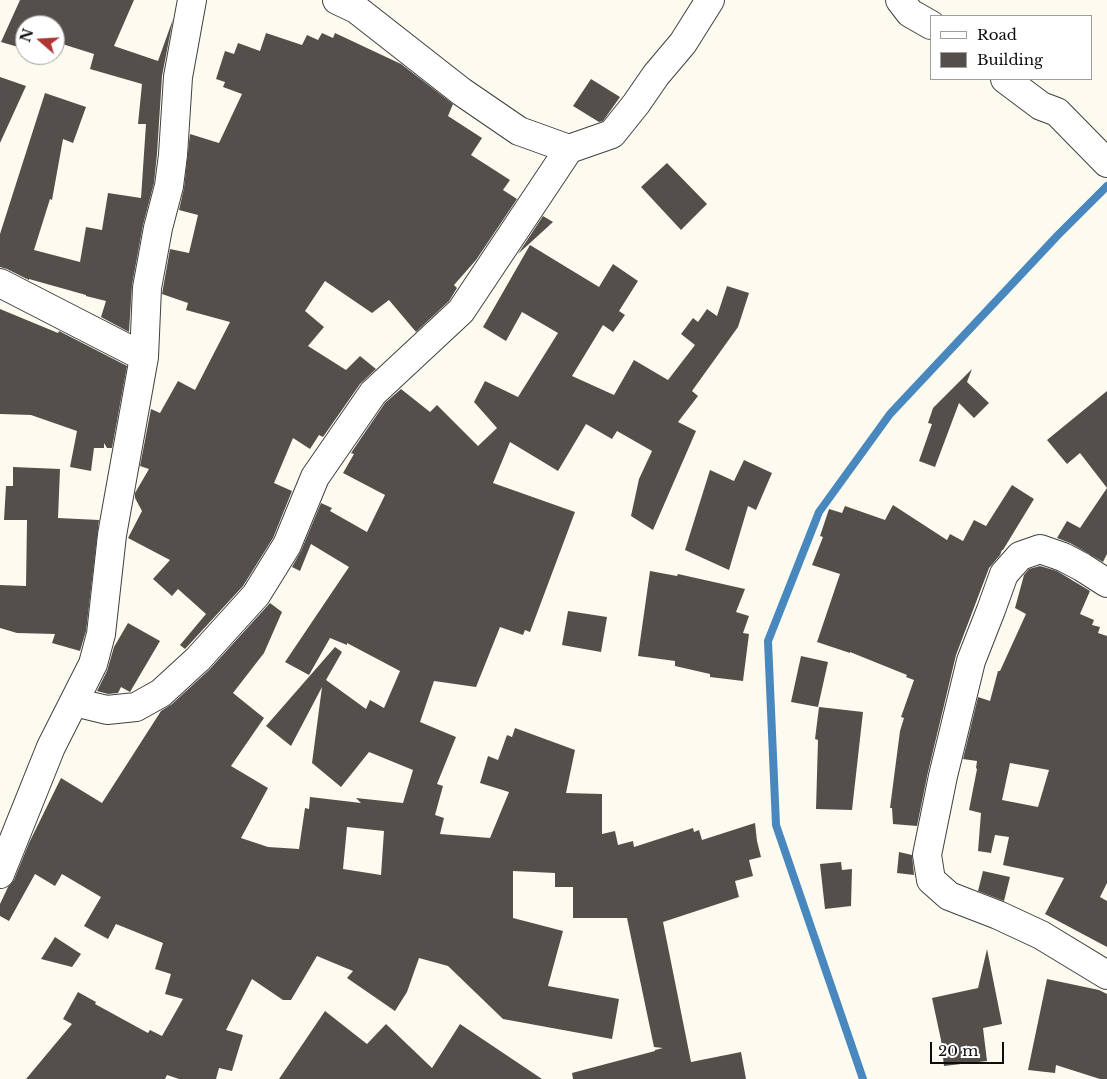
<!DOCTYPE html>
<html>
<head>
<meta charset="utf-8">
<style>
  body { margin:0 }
  #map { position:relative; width:1107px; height:1079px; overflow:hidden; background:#fdfbef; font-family:"Libre Baskerville",serif }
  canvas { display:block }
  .legend { position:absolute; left:930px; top:15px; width:162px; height:65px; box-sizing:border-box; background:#fff; border:1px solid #9e9e9e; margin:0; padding:6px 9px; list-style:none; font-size:15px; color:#0d0d0d }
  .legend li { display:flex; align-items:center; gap:10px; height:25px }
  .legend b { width:25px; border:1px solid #9e9e9e }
  .north { position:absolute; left:15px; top:15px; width:50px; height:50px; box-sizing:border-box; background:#fff; border:1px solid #9e9e9e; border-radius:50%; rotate:289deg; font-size:14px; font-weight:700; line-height:20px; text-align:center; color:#0d0d0d }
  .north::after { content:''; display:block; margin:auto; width:18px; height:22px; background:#ae3634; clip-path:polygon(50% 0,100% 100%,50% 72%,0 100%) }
  .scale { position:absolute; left:930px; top:1042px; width:74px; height:22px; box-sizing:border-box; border:2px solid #0d0d0d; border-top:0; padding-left:6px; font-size:15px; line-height:18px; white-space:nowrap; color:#0d0d0d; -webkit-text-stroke:4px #fff; paint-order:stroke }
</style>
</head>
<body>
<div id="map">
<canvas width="1107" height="1079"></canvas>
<ul class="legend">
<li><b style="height:6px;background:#fff"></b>Road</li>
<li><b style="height:14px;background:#554f4b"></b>Building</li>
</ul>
<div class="north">N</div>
<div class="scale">20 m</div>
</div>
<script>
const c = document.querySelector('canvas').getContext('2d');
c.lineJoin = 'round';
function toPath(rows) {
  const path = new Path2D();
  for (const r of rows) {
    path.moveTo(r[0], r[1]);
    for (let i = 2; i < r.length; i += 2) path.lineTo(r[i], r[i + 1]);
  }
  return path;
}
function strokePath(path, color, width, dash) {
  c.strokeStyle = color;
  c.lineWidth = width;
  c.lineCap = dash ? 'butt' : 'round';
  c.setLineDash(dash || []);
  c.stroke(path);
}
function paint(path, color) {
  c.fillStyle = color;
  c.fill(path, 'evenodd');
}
strokePath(toPath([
  [863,1079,776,825,768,641,819,512,890,414,1058,235,1107,186]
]), '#4888be', 8);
paint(toPath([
  [20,0,134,0,114,46,158,61,173,19,162,76,157,154,154,183,143,225,132,285,129,332,101,317,106,301,86,296,86,295,29,279,29,280,7,269,0,267,0,234,45,93,86,107,73,143,63,139,52,200,50,199,34,250,80,262,86,227,102,230,108,193,141,198,146,124,138,124,142,84,90,69,94,54,56,42,55,46,55,25,25,25,25,49,1,42],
  [266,33,302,45,307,35,318,40,322,33,333,38,335,33,401,64,453,104,448,116,482,138,471,155,510,180,503,190,517,199,476,260,454,285,457,288,449,301,416,332,389,300,372,313,325,281,305,311,324,327,308,346,346,370,360,356,376,369,360,384,323,437,319,435,310,449,293,438,274,483,292,491,273,538,243,586,185,649,180,645,206,614,178,589,172,596,153,579,170,560,128,538,142,511,135,498,135,493,149,469,140,466,151,409,160,413,178,381,195,390,230,322,186,310,188,303,162,294,170,249,189,253,198,215,179,210,184,188,190,134,219,143,242,94,223,87,225,82,216,79,225,51,234,54,238,43,260,51],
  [0,77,26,86,0,143],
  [591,79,620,97,603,121,599,122,573,106],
  [667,163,707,204,681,230,641,187],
  [543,216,553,222,518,254],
  [530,245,599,287,613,264,638,281,619,311,625,315,613,332,603,325,572,376,614,395,634,360,668,380,695,345,681,334,693,318,698,322,707,309,717,316,727,286,749,293,738,327,692,391,698,396,678,422,696,431,653,530,631,516,639,479,652,451,617,431,612,439,586,424,558,471,510,442,493,483,575,512,530,632,525,630,523,635,500,627,476,687,434,681,420,722,456,737,437,784,443,786,435,815,444,818,440,834,490,838,509,792,480,783,488,756,498,760,507,735,512,737,515,728,575,750,566,793,602,794,602,834,615,831,618,845,633,841,634,847,693,828,694,832,699,830,702,840,755,823,757,841,761,857,749,860,753,876,735,881,739,897,663,922,691,1062,741,1052,746,1079,573,1079,572,1073,655,1051,655,1050,663,1048,654,1047,627,918,573,918,573,887,555,887,555,873,513,871,513,918,563,931,548,986,619,999,612,1039,503,1019,448,966,419,958,407,992,395,1011,347,978,353,971,317,956,291,1000,283,1000,252,979,226,1030,243,1035,232,1071,219,1068,216,1079,179,1079,167,1075,165,1079,26,1079,72,1024,63,1019,78,992,96,1002,95,1004,148,1033,150,1030,162,1036,183,999,165,994,171,974,155,969,163,943,116,924,108,939,84,926,101,897,62,874,55,886,35,874,9,921,0,916,0,904,8,887,14,880,29,843,61,778,102,803,161,711,172,704,209,670,270,603,282,612,264,653,233,693,264,718,231,766,268,788,241,838,268,847,299,849,305,808,309,809,310,797,361,803,356,798,403,803,413,770,369,752,341,787,312,763,322,687,291,746,266,726,335,647,342,652,326,680,366,709,370,700,384,708,400,671,347,643,347,645,330,638,309,675,285,662,349,567,311,544,300,571,292,567,301,551,321,503,332,508,330,511,367,532,385,495,343,473,354,454,351,453,385,403,401,389,430,412,437,405,478,446,497,428,474,402,485,381,518,397,558,333,522,312,506,341,483,327],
  [347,827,384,831,381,875,343,869],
  [0,309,58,333,59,331,127,366,112,448,107,448,104,443,104,448,94,448,91,471,70,467,77,431,31,415,0,414],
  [972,369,967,382,989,403,974,418,959,403,935,467,919,461,932,424,928,423,933,408],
  [1107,391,1107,554,1103,562,1070,543,1057,538,1067,521,1080,528,1107,488,1080,453,1067,464,1047,440],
  [744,460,772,473,756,510,748,506,729,570,685,550,710,470,734,481],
  [13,467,60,469,58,518,99,520,86,631,80,651,52,643,55,634,17,633,0,628,0,585,26,586,27,520,4,520,6,486,13,486],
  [1012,485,1034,499,1003,550,1002,550,1000,555,989,568,956,655,928,772,917,826,893,824,892,808,890,808,900,731,904,718,901,717,914,680,906,677,907,675,850,652,850,653,817,642,840,574,812,565,823,537,820,536,829,509,842,513,845,506,885,520,893,505,947,540,950,534,963,541,974,520,986,526],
  [1040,566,1057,571,1090,591,1080,614,1094,620,1092,625,1100,627,1098,633,1107,636,1107,883,1100,897,1107,901,1107,947,1045,914,1064,878,1003,865,1009,837,995,835,991,853,978,851,981,813,969,810,977,769,976,768,977,761,963,759,978,697,990,701,998,671,1000,671,1026,614,1015,608,1024,575,1029,569],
  [1010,763,1049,770,1038,807,1002,800],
  [650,571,677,576,678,574,745,589,736,612,749,616,743,633,749,634,743,681,710,677,710,674,675,666,675,661,638,656],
  [568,611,607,617,601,652,562,645],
  [128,623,160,641,130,692,121,687,118,693,108,694,97,691,107,671,114,647],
  [801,656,828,662,818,707,791,702],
  [819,707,863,712,852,810,816,809,818,740,815,739],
  [899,852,912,855,914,875,897,873],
  [841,862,842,870,852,869,851,906,825,909,820,864],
  [983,871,1010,877,1004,901,978,891],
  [55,937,81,954,72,967,41,959],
  [987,949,1002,1024,983,1028,987,1061,944,1066,941,1040,932,998,978,988],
  [1047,979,1099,990,1107,994,1107,1079,1100,1079,1056,1065,1055,1073,1028,1070],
  [325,1011,367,1044,386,1024,432,1068,460,1024,542,1079,279,1079]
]), '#554f4b');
const street = toPath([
  [337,0,356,9,462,92,519,131,569,149],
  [900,0,910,13,931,25],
  [1005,79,1041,106,1057,112,1107,163],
  [0,283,144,357],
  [1107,583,1082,567,1063,557,1040,549,1020,556,1004,574,991,610,971,661,943,776,927,855,931,880,949,896,998,915,1041,935,1107,975],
  [74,702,107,710,136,707,161,693,198,659,256,595,287,545,315,477,373,393,461,311,569,149,612,134,636,104,656,75,683,43,710,0],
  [0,874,51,747,93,664,101,634,112,535,144,357,147,288,158,228,169,186,173,155,178,77,192,0]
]);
strokePath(street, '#404040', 30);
strokePath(street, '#fff', 28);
</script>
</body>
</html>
